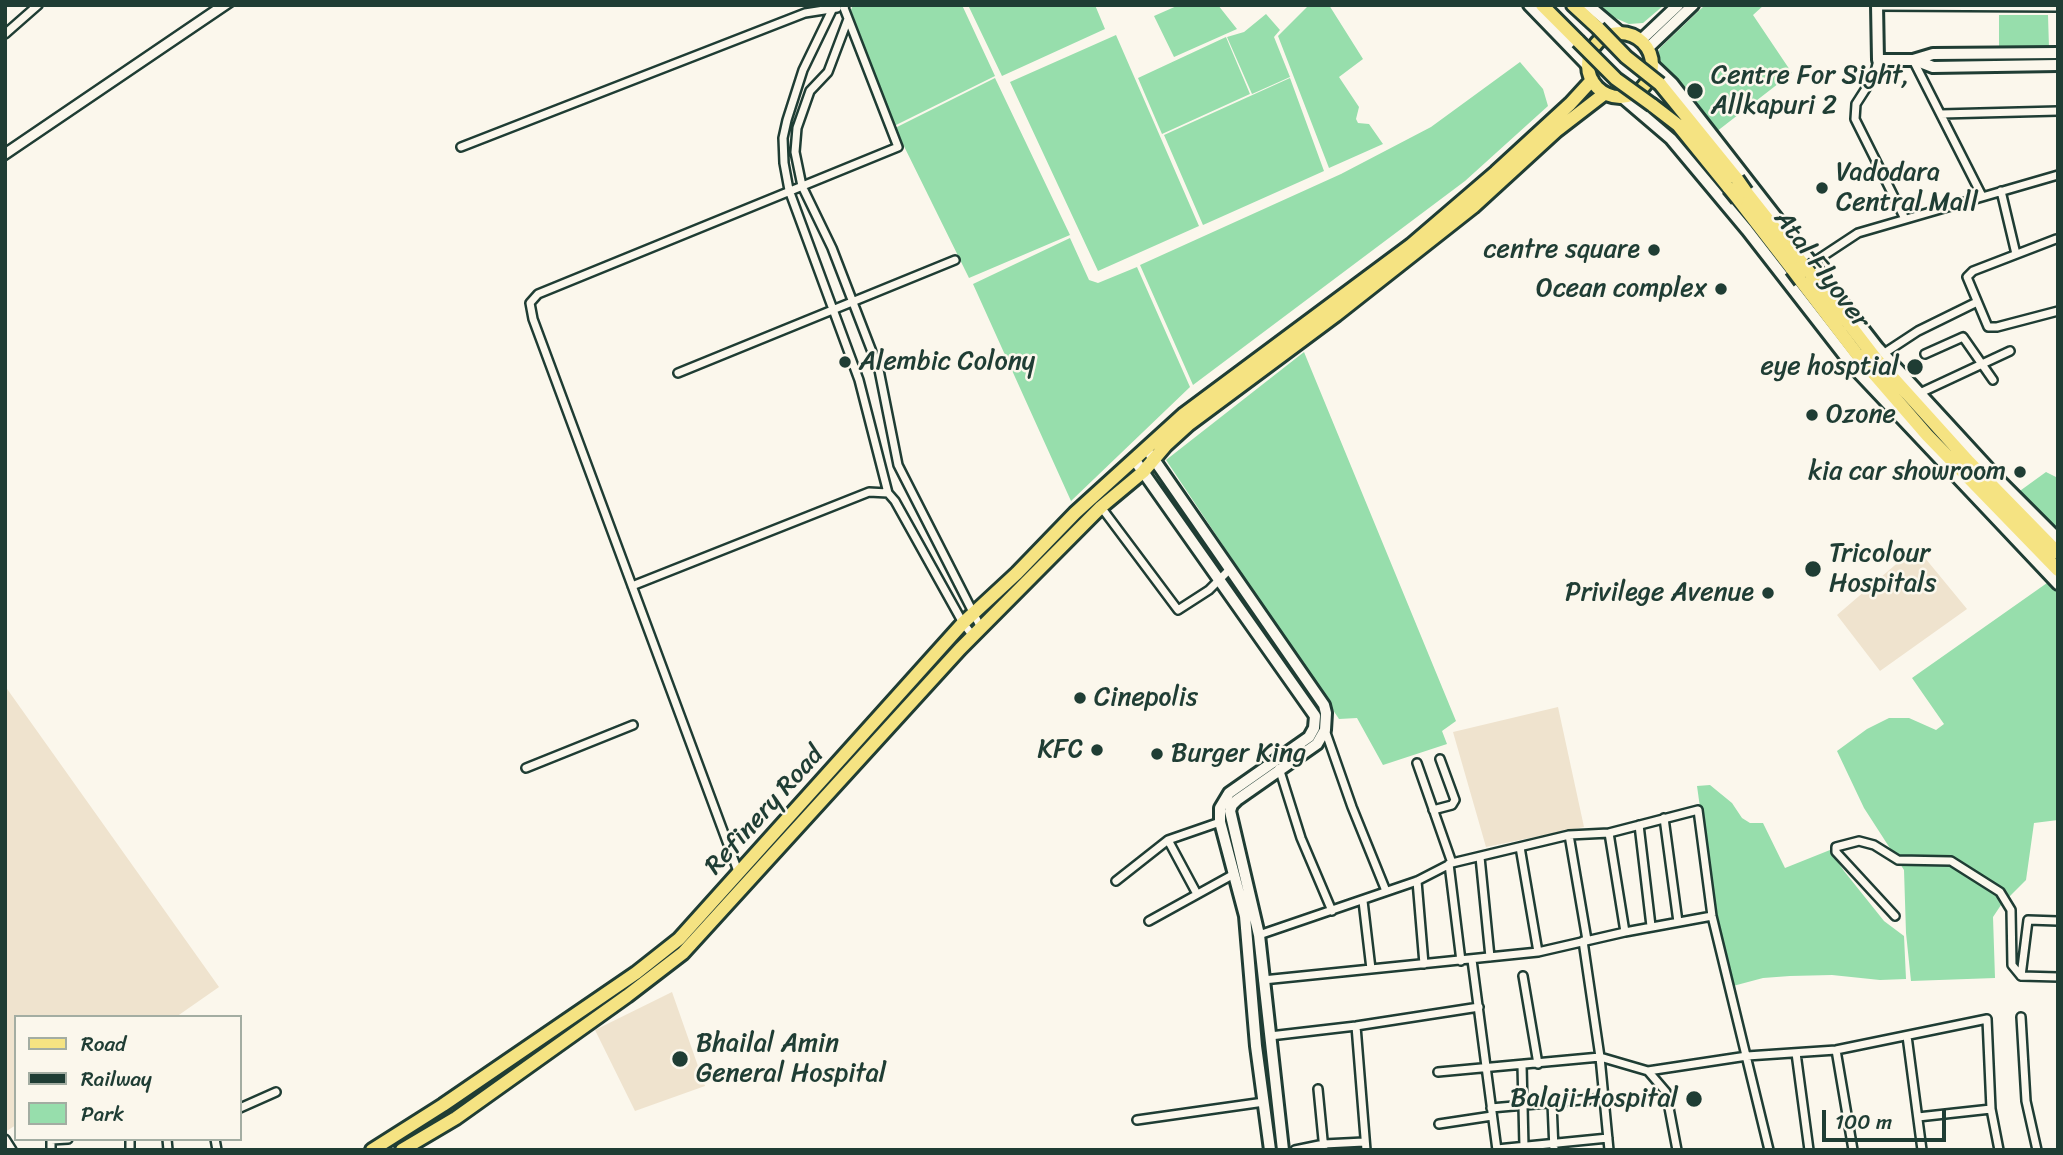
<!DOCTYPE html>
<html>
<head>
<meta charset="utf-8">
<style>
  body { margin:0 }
  #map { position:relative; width:2063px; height:1155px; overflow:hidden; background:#fbf7ec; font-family:Sriracha,sans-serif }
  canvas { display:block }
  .frame { position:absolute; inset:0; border:7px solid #1f3d34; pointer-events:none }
  .legend { position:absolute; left:14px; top:1015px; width:228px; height:126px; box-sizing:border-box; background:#fbf7ec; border:2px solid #a3ada2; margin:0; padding:9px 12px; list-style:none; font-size:21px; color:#1f3d34 }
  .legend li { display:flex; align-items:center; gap:14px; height:35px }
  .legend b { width:35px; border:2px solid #a3ada2 }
  .scale { position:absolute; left:1822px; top:1110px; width:124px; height:32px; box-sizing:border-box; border:4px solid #1f3d34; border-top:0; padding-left:9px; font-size:21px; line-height:24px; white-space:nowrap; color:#1f3d34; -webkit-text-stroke:5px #fbf7ec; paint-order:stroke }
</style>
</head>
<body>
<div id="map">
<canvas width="2063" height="1155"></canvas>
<div class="frame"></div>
<ul class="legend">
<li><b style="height:9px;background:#f5e382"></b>Road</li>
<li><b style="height:9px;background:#1f3d34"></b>Railway</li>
<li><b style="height:19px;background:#97deac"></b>Park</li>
</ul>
<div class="scale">100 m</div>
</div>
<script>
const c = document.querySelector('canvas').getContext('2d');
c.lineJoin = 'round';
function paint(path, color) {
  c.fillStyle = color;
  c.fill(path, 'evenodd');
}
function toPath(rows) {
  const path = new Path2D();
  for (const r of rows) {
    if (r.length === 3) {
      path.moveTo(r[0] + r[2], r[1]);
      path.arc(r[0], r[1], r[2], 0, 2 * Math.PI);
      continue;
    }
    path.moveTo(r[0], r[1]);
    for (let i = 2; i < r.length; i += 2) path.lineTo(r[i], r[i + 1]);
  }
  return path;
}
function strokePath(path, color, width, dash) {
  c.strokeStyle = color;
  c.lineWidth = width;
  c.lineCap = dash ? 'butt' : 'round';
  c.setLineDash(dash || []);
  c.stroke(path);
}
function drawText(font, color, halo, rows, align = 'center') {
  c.font = font + ' Sriracha,sans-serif';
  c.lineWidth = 5;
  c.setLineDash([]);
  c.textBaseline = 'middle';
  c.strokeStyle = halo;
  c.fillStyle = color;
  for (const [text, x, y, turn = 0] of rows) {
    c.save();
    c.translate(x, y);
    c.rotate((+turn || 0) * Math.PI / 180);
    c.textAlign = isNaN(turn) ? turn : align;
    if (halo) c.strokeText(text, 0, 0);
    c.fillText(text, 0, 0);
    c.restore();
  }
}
paint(toPath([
  [1916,547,1967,609,1880,671,1837,615],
  [5,686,219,987,176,1017,16,1017,16,1125,5,1132],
  [1558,707,1584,827,1486,847,1453,732],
  [672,992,705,1086,635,1111,595,1030]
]), '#efe3ce');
paint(toPath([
  [853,5,962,5,995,76,894,126,851,10],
  [968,5,1095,5,1105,29,1002,76],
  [1179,5,1218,5,1237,29,1174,57,1154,16],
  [1309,5,1329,5,1363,59,1339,77,1359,107,1356,119,1358,123,1369,124,1383,144,1329,168,1278,36],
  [1600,5,1664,5,1643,23,1629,24,1613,17],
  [1705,5,1764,5,1753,15,1792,73,1716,132,1661,62,1658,54,1660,48],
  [1266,14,1280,30,1274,37,1290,77,1252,94,1227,37,1244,32],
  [1999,15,2048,15,2049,48,1999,47],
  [1116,35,1199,226,1098,271,1010,82],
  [1226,37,1250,94,1162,134,1138,78],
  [1520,62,1543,89,1548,106,1465,181,1193,385,1140,265,1341,174,1431,127],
  [995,78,1070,235,969,278,895,128],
  [1290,78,1324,171,1203,225,1164,135],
  [1070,238,1089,280,1098,283,1137,267,1190,387,1071,501,973,284],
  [1304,352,1456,721,1442,731,1447,744,1383,765,1357,718,1339,719,1166,460],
  [2046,472,2058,478,2058,534,2017,493],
  [2047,583,2058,592,2058,820,2034,823,2026,880,2001,905,1993,917,1995,978,1911,981,1906,933,1904,870,1864,808,1837,751,1867,729,1889,718,1909,718,1936,730,1944,724,1912,678],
  [1710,785,1732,803,1742,818,1750,823,1763,823,1785,868,1830,850,1844,871,1884,921,1904,936,1906,979,1880,980,1832,975,1790,976,1763,978,1733,986,1715,915,1697,786]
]), '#97deac');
const street = toPath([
  [1877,6,2058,7],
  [833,8,803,70,787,120,783,138,784,163,789,190,859,380,888,493,895,501,963,623,973,636],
  [848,19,828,72,810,91,797,128,795,152,802,186,832,248,879,370,898,465,981,628],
  [5,34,38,5],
  [1878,60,1874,76,1856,104,1855,119,1905,219],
  [1913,60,1982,196],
  [1941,114,2058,111],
  [461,147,805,13,837,8],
  [2001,191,2016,254],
  [2056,239,1973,271,1967,277,1988,327,1997,327,2058,311],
  [1811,264,1858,233,2058,175],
  [1883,354,1918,331,1977,302],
  [1925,354,1963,337,1993,380],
  [678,373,955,260],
  [1920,393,2010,351],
  [1101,507,1178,610,1209,590,1230,569],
  [632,586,869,492,888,493],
  [1325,730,1352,807,1386,891],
  [1417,763,1452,863],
  [526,768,633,725],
  [1279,768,1301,838,1332,911],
  [1433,810,1452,805,1455,800,1440,759],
  [1664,818,1678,922],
  [1639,825,1651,926],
  [1609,833,1625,932],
  [1569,835,1587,940],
  [1168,840,1197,894],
  [1520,847,1538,952],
  [1480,857,1490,957],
  [1449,864,1461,961],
  [739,874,533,319,530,303,538,294,898,147,844,8,845,5],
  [1116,881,1168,840,1220,822],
  [1417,881,1424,964],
  [1363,901,1371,969],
  [1895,916,1836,852,1836,847,1859,841,1874,845,1898,860,1951,861,2000,892,2011,910,2012,965,2021,976],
  [1149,921,1234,874],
  [2058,921,2028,920,2021,976,2058,977],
  [1259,935,1417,881,1452,863,1569,835,1609,833,1698,810,1712,916,1769,1150],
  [1583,941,1600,1057,1648,1071,1666,1092,1677,1150],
  [1472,960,1497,1150],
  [1523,976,1538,1064],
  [1263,980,1538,952,1625,932,1712,916],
  [2021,1017,2026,1101,2037,1150],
  [1356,1026,1366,1150],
  [1270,1036,1356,1026,1479,1007],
  [1907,1036,1922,1150],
  [1836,1050,1853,1150],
  [1796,1053,1809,1150],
  [1522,1065,1524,1147],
  [1648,1071,1747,1056,1836,1050,1987,1019,1991,1109,1999,1150],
  [1438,1072,1600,1057,1609,1150],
  [1318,1089,1324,1150],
  [1552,1103,1554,1150],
  [240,1108,276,1092],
  [1491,1108,1604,1098],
  [1918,1117,1991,1109],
  [1137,1120,1264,1102],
  [1439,1124,1492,1116],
  [5,1139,12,1150],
  [167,1139,168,1150],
  [215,1139,217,1150],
  [1497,1149,1608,1138],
  [51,1150,51,1140,68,1139],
  [130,1150,130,1139],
  [1295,1150,1324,1144,1364,1142]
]);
const secondary = toPath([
  [1529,5,1588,66],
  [1588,5,1621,33],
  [1877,5,1878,60,1913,60,1933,54,2058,53],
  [1641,40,1678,5],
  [1648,48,1693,5],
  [1915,60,1933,67,2058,65],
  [1652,64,1672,83,1878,348,2002,483,2058,539],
  [1623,98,1671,139,1747,230,1855,369,2058,584],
  [1151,455,1324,705,1326,713,1325,730,1317,744,1237,800,1232,805,1230,811,1259,935,1283,1150],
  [1134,459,1315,716,1314,728,1309,737,1229,793,1220,808,1220,822,1245,916,1256,1046,1270,1150]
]);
const primary = toPath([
  [1542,5,1578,41],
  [1573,5,1598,28],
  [1620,65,32],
  [1660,84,1737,179],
  [1652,105,1678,125,1729,188],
  [1746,192,1802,263],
  [1738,199,1792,269],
  [1810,273,1876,359,1969,462,2058,553],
  [1801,281,1856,353,1927,435,2058,570],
  [372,1150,443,1105,636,973,679,939,963,623,1017,573,1075,513,1184,414,1411,245,1496,172,1570,104,1592,80],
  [402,1150,456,1118,627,996,683,953,960,649,1101,507,1143,472,1166,445,1188,425,1336,315,1473,207,1556,131,1604,94]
]);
strokePath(street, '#1f3d34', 12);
strokePath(secondary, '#1f3d34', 16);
strokePath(primary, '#1f3d34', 18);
strokePath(street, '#fbf7ec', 7);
strokePath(secondary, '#fbf7ec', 10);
strokePath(primary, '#f5e382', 12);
strokePath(toPath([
  [5,147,214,5],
  [5,161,235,5]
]), '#1f3d34', 2.5);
const primaryBridge = toPath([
  [1598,28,1626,57,1660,84],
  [1578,41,1616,79,1652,105],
  [1737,179,1746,192],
  [1729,188,1738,199],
  [1802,263,1810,273],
  [1792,269,1801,281]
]);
strokePath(primaryBridge, '#1f3d34', 18, []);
strokePath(primaryBridge, '#f5e382', 12);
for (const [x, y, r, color] of [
  [1695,91,9,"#1f3d34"],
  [1822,188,7,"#1f3d34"],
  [1654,250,7,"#1f3d34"],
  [1721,289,7,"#1f3d34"],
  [845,362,7,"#1f3d34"],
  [1915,367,9,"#1f3d34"],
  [1812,415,7,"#1f3d34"],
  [2020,472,7,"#1f3d34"],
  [1813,569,9,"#1f3d34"],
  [1768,593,7,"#1f3d34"],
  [1080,698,7,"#1f3d34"],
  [1097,750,7,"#1f3d34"],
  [1157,754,7,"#1f3d34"],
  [680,1059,9,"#1f3d34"],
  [1694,1099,9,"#1f3d34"]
]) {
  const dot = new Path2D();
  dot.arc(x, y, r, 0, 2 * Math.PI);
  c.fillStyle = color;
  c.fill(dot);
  strokePath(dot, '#fbf7ec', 2.5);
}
drawText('26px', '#1f3d34', '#fbf7ec', [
  ["Centre For Sight,",1711,76],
  ["Allkapuri 2",1711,106],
  ["Vadodara",1836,173],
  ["Central Mall",1836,203],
  ["centre square",1640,250,"right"],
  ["Ocean complex",1707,289,"right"],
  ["Alembic Colony",859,362],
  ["eye hosptial",1899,367,"right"],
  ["Ozone",1826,415],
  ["kia car showroom",2006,472,"right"],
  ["Tricolour",1829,554],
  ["Hospitals",1829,584],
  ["Privilege Avenue",1754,593,"right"],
  ["Cinepolis",1094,698],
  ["KFC",1083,750,"right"],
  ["Burger King",1171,754],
  ["Bhailal Amin",696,1044],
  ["General Hospital",696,1074],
  ["Balaji Hospital",1678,1099,"right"]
], 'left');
drawText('26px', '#1f3d34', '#fbf7ec', [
  ["Atal Flyover",1821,270,53],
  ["Refinery Road",765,811,-48]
]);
</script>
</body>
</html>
